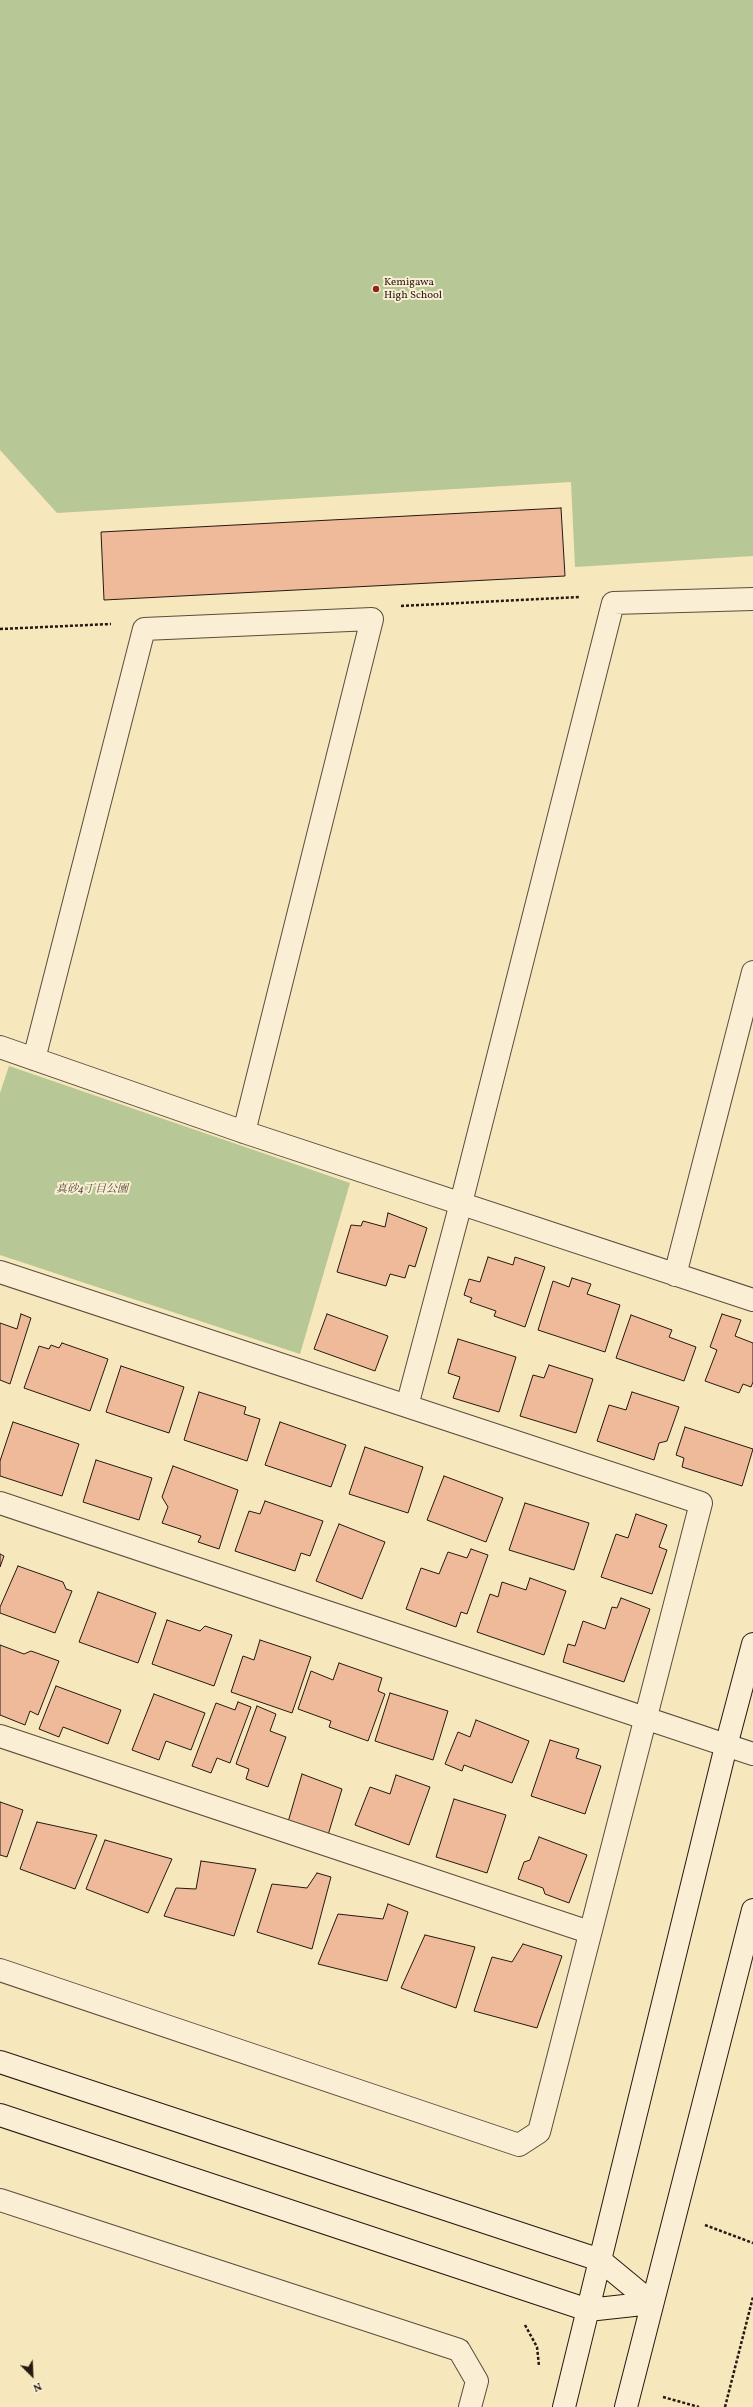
<!DOCTYPE html>
<html>
<head>
<meta charset="utf-8">
<style>
  body { margin:0 }
  #map { position:relative; width:753px; height:2407px; overflow:hidden; background:#f7e7bd; font-family:Vollkorn,serif }
  canvas { display:block }
  .north { position:absolute; left:12px; top:2355px; width:40px; height:40px; -webkit-text-stroke:3px #faefd4; paint-order:stroke; rotate:156deg; font-size:11px; font-weight:700; line-height:16px; text-align:center; color:#261912 }
  .north::after { content:''; display:block; margin:auto; width:14px; height:18px; background:#261912; clip-path:polygon(50% 0,100% 100%,50% 72%,0 100%) }
</style>
</head>
<body>
<div id="map">
<canvas width="753" height="2407"></canvas>
<div class="north">N</div>
</div>
<script>
const c = document.querySelector('canvas').getContext('2d');
c.lineJoin = 'round';
function paint(path, color) {
  c.fillStyle = color;
  c.fill(path, 'evenodd');
}
function toPath(rows) {
  const path = new Path2D();
  for (const r of rows) {
    path.moveTo(r[0], r[1]);
    for (let i = 2; i < r.length; i += 2) path.lineTo(r[i], r[i + 1]);
  }
  return path;
}
function strokePath(path, color, width, dash) {
  c.strokeStyle = color;
  c.lineWidth = width;
  c.lineCap = dash ? 'butt' : 'round';
  c.setLineDash(dash || []);
  c.stroke(path);
}
function drawText(font, color, halo, rows, align = 'center') {
  c.font = font + ' Vollkorn,"Noto Serif JP",serif';
  c.lineWidth = 4;
  c.setLineDash([]);
  c.textBaseline = 'middle';
  c.strokeStyle = halo;
  c.fillStyle = color;
  for (const [text, x, y, turn = 0] of rows) {
    c.save();
    c.translate(x, y);
    c.rotate((+turn || 0) * Math.PI / 180);
    c.textAlign = isNaN(turn) ? turn : align;
    if (halo) c.strokeText(text, 0, 0);
    c.fillText(text, 0, 0);
    c.restore();
  }
}
paint(toPath([
  [0,0,753,0,753,556,575,567,571,482,57,513,0,450],
  [9,1066,350,1183,300,1354,0,1255,0,1093]
]), '#b7c795');
const building = toPath([
  [561,508,565,576,104,600,101,532,561,508],
  [388,1213,427,1228,415,1267,409,1265,405,1278,390,1274,386,1286,337,1272,351,1225,361,1226,363,1221,385,1227,388,1213],
  [488,1257,513,1265,515,1257,545,1267,525,1327,494,1316,496,1311,470,1302,472,1298,464,1295,469,1279,480,1282,488,1257],
  [572,1278,591,1284,587,1294,620,1305,605,1352,538,1330,553,1281,569,1287,572,1278],
  [21,1314,31,1318,10,1384,0,1380,0,1323,17,1329,21,1314],
  [327,1314,388,1336,375,1371,314,1349,327,1314],
  [722,1314,741,1320,735,1336,753,1343,753,1382,751,1387,743,1384,739,1393,705,1381,717,1350,710,1347,722,1314],
  [631,1315,672,1330,669,1337,696,1347,684,1381,616,1358,631,1315],
  [458,1339,516,1357,499,1412,453,1398,460,1377,448,1373,458,1339],
  [62,1343,108,1359,90,1411,24,1388,39,1346,49,1349,51,1345,59,1348,62,1343],
  [549,1365,593,1379,576,1433,520,1416,533,1375,544,1378,549,1365],
  [121,1366,184,1387,169,1433,106,1412,121,1366],
  [199,1392,246,1407,244,1414,260,1419,247,1461,184,1440,199,1392],
  [632,1392,679,1407,667,1441,659,1443,654,1460,597,1441,609,1405,626,1410,632,1392],
  [13,1422,79,1444,62,1496,0,1476,0,1461,13,1422],
  [280,1422,346,1445,331,1487,265,1465,280,1422],
  [685,1427,753,1449,742,1486,682,1467,684,1458,676,1455,685,1427],
  [365,1447,423,1467,408,1513,349,1494,365,1447],
  [96,1460,152,1478,139,1520,83,1502,96,1460],
  [173,1466,238,1490,219,1549,198,1542,201,1536,162,1523,168,1507,162,1497,173,1466],
  [444,1476,503,1498,486,1542,427,1520,444,1476],
  [265,1501,323,1521,310,1556,301,1553,295,1571,235,1551,249,1511,260,1514,265,1501],
  [525,1503,589,1523,574,1570,509,1550,525,1503],
  [636,1514,667,1525,659,1547,667,1550,652,1594,601,1577,616,1534,628,1538,636,1514],
  [339,1524,385,1542,362,1599,316,1581,339,1524],
  [471,1549,488,1555,467,1614,461,1612,456,1627,406,1609,421,1568,439,1574,448,1552,467,1558,471,1549],
  [0,1554,4,1556,0,1567,0,1554],
  [18,1566,63,1582,66,1589,72,1591,55,1633,0,1613,0,1607,18,1566],
  [530,1578,566,1591,544,1655,477,1632,490,1594,498,1597,502,1582,526,1590,530,1578],
  [98,1592,156,1613,138,1663,79,1642,98,1592],
  [621,1598,650,1609,624,1682,563,1662,568,1644,575,1646,583,1621,605,1629,612,1607,617,1608,621,1598],
  [167,1620,200,1631,205,1626,232,1635,214,1686,152,1664,167,1620],
  [260,1640,311,1657,292,1713,231,1692,243,1656,254,1660,260,1640],
  [0,1645,24,1654,31,1651,59,1661,38,1715,30,1711,25,1725,0,1715,0,1645],
  [339,1663,382,1678,378,1691,385,1694,368,1741,329,1727,331,1721,298,1709,311,1671,333,1680,339,1663],
  [56,1686,121,1710,108,1744,63,1727,59,1737,39,1729,56,1686],
  [390,1693,448,1711,433,1760,375,1741,390,1693],
  [154,1694,205,1713,191,1750,166,1741,159,1760,132,1750,154,1694],
  [238,1702,251,1707,230,1763,217,1758,211,1773,192,1766,216,1703,235,1710,238,1702],
  [257,1706,276,1714,270,1731,286,1737,268,1787,246,1779,249,1769,236,1764,257,1706],
  [476,1720,529,1741,512,1783,464,1765,462,1771,445,1764,458,1732,470,1737,476,1720],
  [550,1740,579,1749,576,1758,601,1766,585,1814,531,1796,550,1740],
  [302,1774,342,1789,328,1835,288,1822,302,1774],
  [396,1775,430,1787,409,1845,355,1825,370,1787,390,1794,396,1775],
  [454,1799,506,1815,487,1873,436,1857,454,1799],
  [0,1802,23,1810,7,1857,0,1855,0,1802],
  [37,1822,97,1835,75,1889,20,1869,37,1822],
  [539,1837,587,1855,569,1903,545,1894,543,1888,518,1879,524,1862,530,1860,539,1837],
  [105,1840,172,1859,148,1913,86,1889,105,1840],
  [201,1861,256,1869,234,1936,164,1916,176,1888,196,1889,201,1861],
  [317,1873,331,1877,312,1949,257,1932,272,1884,307,1888,317,1873],
  [388,1904,408,1912,387,1981,318,1964,338,1914,383,1919,388,1904],
  [425,1935,475,1947,456,2008,401,1988,425,1935],
  [523,1944,562,1956,537,2028,474,2011,492,1957,512,1962,523,1944]
]);
paint(building, '#eeba9a');
strokePath(building, '#261912', 1);
const street = toPath([
  [0,1047,244,1132,753,1300],
  [34,1059,144,629,372,619,244,1132],
  [0,1272,701,1503,539,2132,519,2145,0,1970],
  [675,1275,753,972],
  [407,1406,461,1203,613,603,753,599],
  [0,1503,753,1754],
  [0,1736,589,1932],
  [0,2200,459,2350,477,2381,470,2407]
]);
const secondary = toPath([
  [0,2062,600,2260,652,2303],
  [0,2115,588,2310,652,2303],
  [564,2407,726,1746,753,1644],
  [626,2407,753,1910]
]);
strokePath(street, '#5a4c3d', 24);
strokePath(secondary, '#261912', 24);
strokePath(toPath([
  [401,606,580,597],
  [0,629,111,624],
  [705,2225,753,2243],
  [525,2325,537,2347,539,2366],
  [663,2397,699,2407],
  [725,2407,753,2297]
]), '#261912', 2.5, [3, 2]);
strokePath(street, '#faefd4', 22);
strokePath(secondary, '#faefd4', 22);
for (const [x, y, r, color] of [
  [376,289,4,"#8f2418"]
]) {
  const dot = new Path2D();
  dot.arc(x, y, r, 0, 2 * Math.PI);
  c.fillStyle = color;
  c.fill(dot);
  strokePath(dot, '#faefd4', 1.5);
}
drawText('11px', '#261912', '#faefd4', [
  ["Kemigawa",384,283],
  ["High School",384,296]
], 'left');
drawText('italic 11px', '#524d39', '#faefd4', [
  ["真砂4丁目公園",92,1190]
]);
</script>
</body>
</html>
